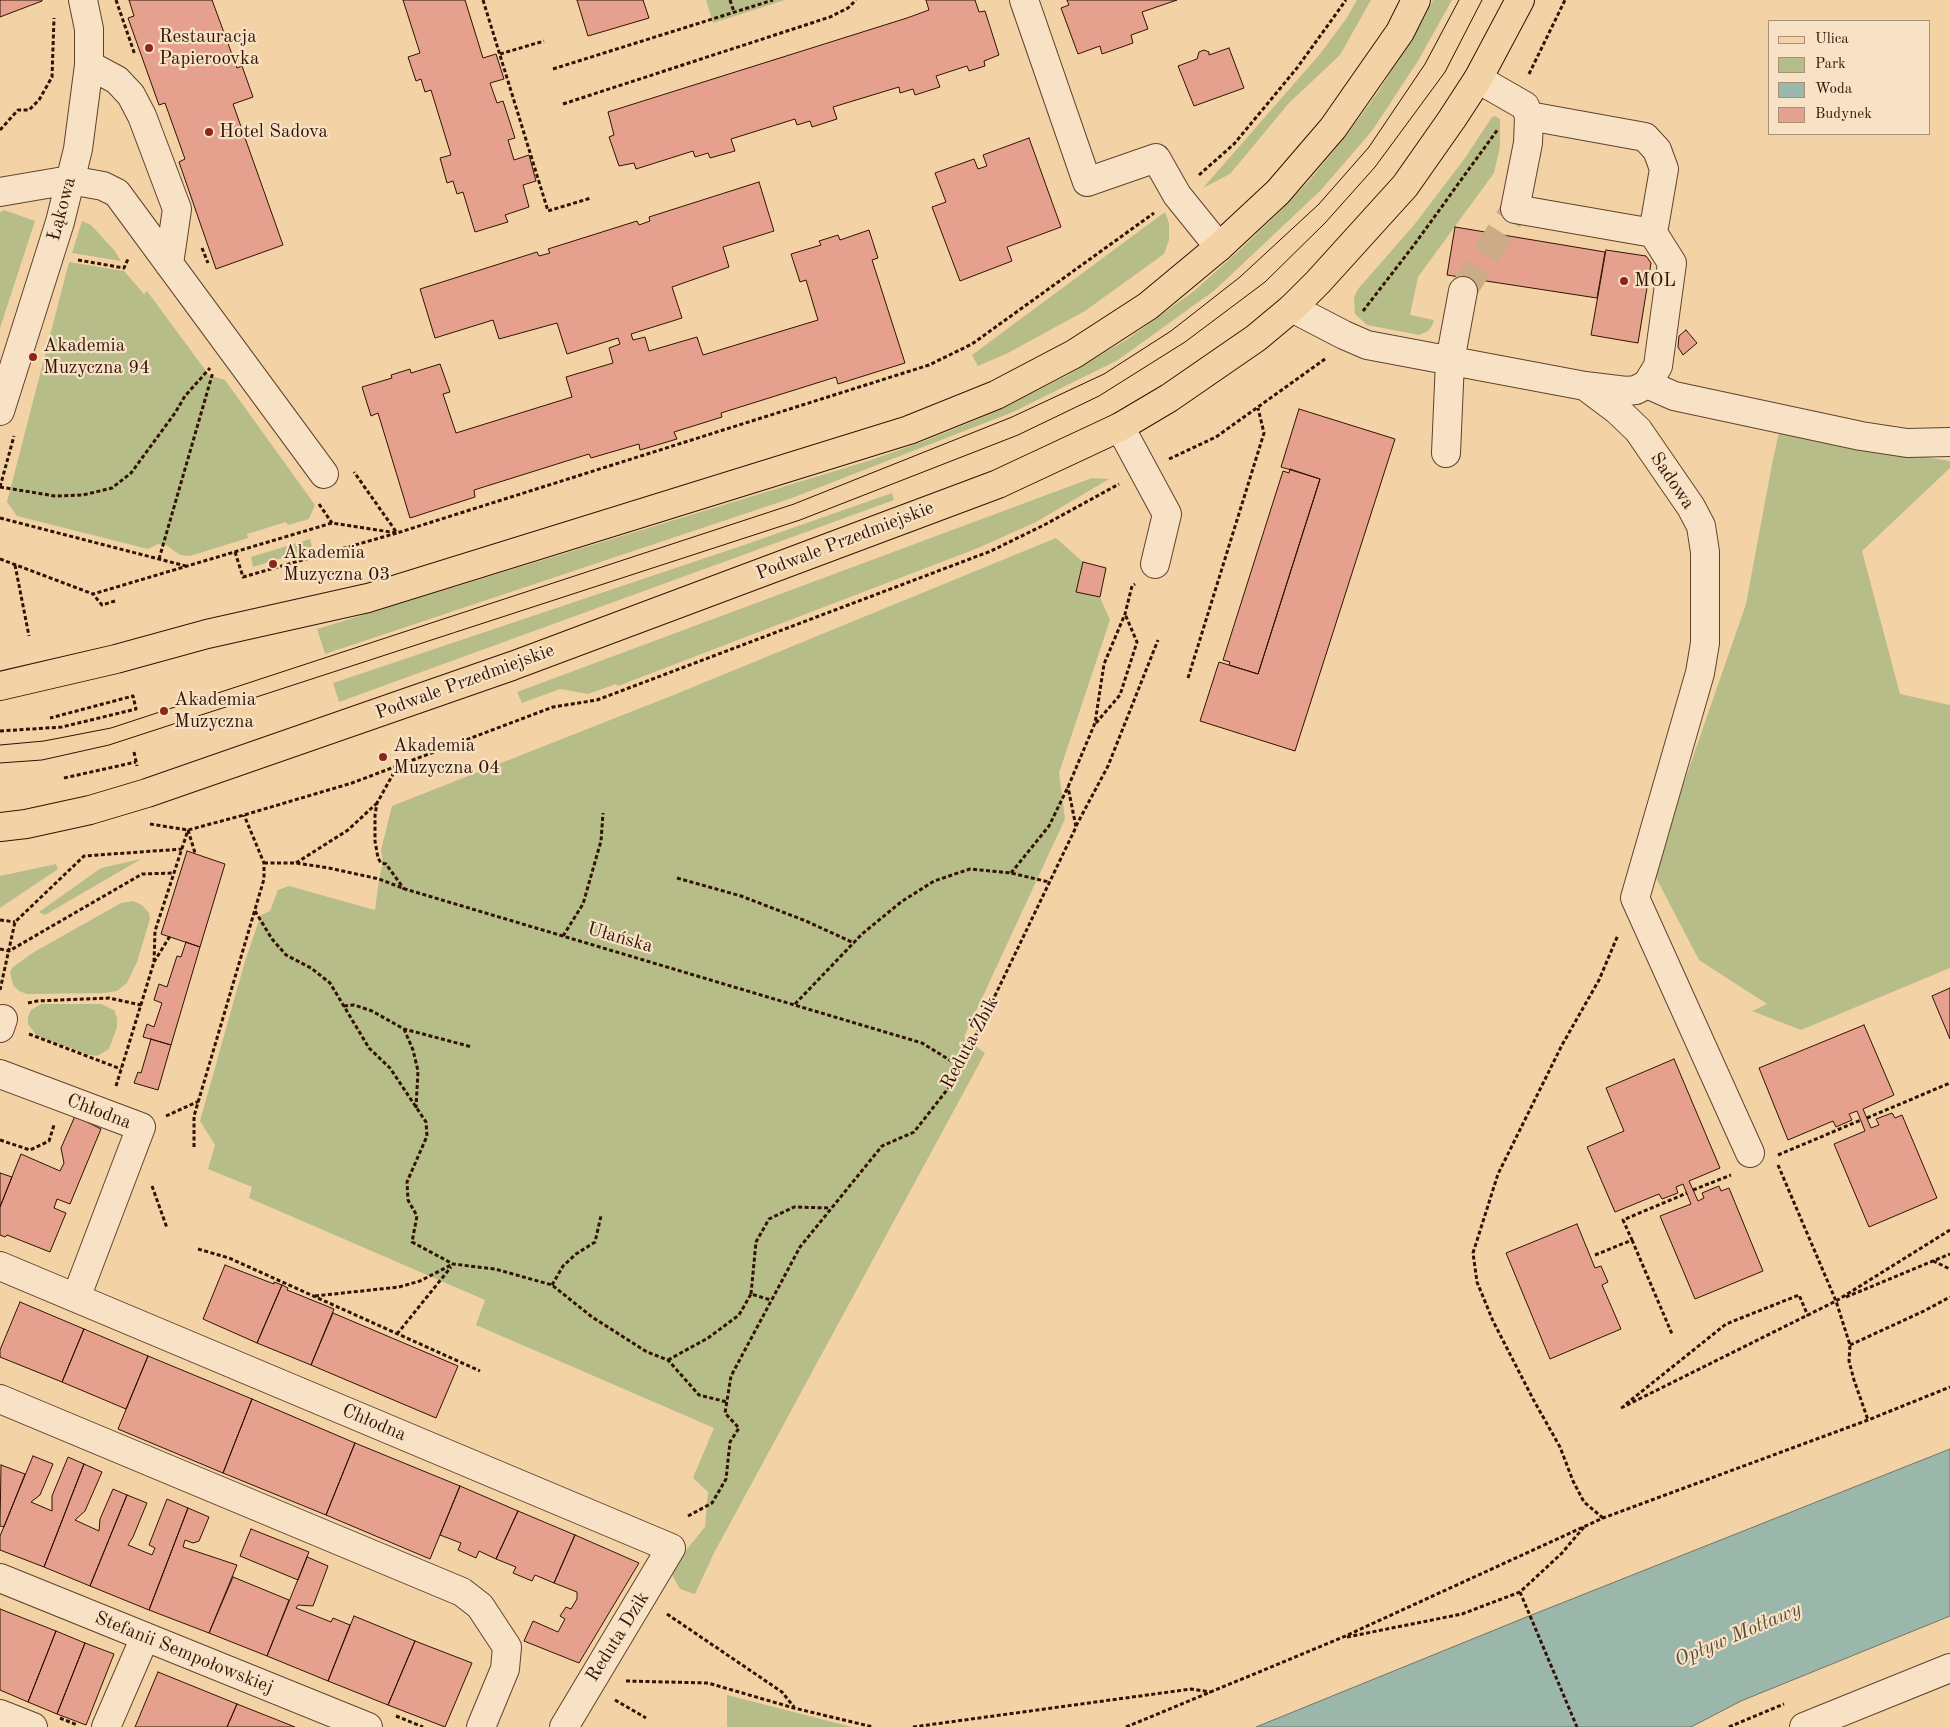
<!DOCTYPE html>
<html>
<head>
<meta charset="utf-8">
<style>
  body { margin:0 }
  #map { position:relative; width:1950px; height:1727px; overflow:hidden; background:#f3d3a6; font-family:"Old Standard TT",serif }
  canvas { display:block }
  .legend { position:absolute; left:1768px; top:20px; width:162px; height:115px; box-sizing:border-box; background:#f7e2c5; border:1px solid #a88f78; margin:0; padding:6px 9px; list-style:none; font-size:15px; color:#311204 }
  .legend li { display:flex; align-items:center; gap:10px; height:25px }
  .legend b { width:25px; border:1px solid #a88f78 }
</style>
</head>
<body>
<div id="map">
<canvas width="1950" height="1727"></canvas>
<ul class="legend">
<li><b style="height:6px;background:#f3d3a6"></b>Ulica</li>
<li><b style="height:14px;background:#b7bd89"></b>Park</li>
<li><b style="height:14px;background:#9bb7ab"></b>Woda</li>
<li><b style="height:14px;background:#e5a18d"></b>Budynek</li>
</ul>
</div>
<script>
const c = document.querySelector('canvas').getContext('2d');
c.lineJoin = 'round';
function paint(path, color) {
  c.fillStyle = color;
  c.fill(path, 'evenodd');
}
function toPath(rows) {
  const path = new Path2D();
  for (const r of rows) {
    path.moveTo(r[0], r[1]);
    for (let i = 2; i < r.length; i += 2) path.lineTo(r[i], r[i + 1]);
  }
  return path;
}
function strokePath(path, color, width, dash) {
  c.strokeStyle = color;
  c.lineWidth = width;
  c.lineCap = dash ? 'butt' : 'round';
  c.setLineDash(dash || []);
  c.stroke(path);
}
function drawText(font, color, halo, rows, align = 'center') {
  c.font = font + ' "Old Standard TT",serif';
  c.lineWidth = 4.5;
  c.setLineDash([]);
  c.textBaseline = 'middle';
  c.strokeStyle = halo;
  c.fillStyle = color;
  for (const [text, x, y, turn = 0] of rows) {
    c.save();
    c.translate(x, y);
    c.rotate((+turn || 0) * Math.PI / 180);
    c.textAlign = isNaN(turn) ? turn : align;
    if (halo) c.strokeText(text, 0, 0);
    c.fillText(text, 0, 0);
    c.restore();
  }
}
paint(toPath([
  [706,0,785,0,713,23],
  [1357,0,1371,0,1340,55,1289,103,1230,174,1203,188,1320,54,1346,19],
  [1433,0,1452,0,1418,61,1372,131,1320,191,1215,290,1118,360,1013,412,792,498,325,654,317,629,871,460,927,440,983,417,1066,376,1129,338,1194,291,1242,248,1276,215,1309,181,1345,137,1378,92,1421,24],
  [1495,116,1500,119,1500,146,1494,173,1418,277,1410,315,1434,320,1432,326,1428,331,1419,335,1367,325,1355,314,1354,297,1358,289,1414,225,1465,158,1492,117],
  [4,210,35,221,0,328,0,212],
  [1165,212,1169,223,1169,240,1164,254,1085,311,1008,353,978,366,972,355],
  [82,221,91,225,114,250,121,261,72,253],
  [69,262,124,271,144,294,147,291,209,375,225,380,315,505,309,519,288,525,286,522,247,534,248,538,190,556,180,555,166,545,158,544,148,549,17,516,7,502],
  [1779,432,1950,461,1950,468,1862,551,1900,694,1950,705,1950,968,1801,1030,1752,1011,1767,1004,1699,960,1653,872,1746,604,1772,464],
  [1092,478,1109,479,1036,522,978,548,618,686,616,684,588,694,560,689,522,703,517,692],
  [892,493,894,500,339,702,333,683,744,545],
  [1056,538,1083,562,1076,592,1100,597,1110,620,1059,773,1065,819,964,1037,985,1053,714,1553,695,1594,680,1589,672,1575,683,1554,705,1527,708,1492,693,1478,714,1428,476,1325,485,1300,249,1198,252,1187,208,1169,215,1145,200,1121,245,961,261,915,270,911,278,890,289,886,375,910,379,879,383,863,381,850,392,806,671,696],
  [310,539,312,546,308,550,253,567,251,557],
  [141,859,45,915,39,912,101,868],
  [56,864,58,869,0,908,0,876],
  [133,901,142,905,149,913,150,919,137,962,127,983,117,991,105,993,27,994,19,991,13,985,10,972,13,967,34,952,121,903],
  [41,1004,101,1004,114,1010,117,1018,117,1027,109,1049,97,1056,90,1055,37,1036,28,1024,28,1017,31,1010],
  [727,1695,852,1727,727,1727]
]), '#b7bd89');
const water = toPath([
  [1950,1449,1950,1616,1741,1701,1691,1727,1256,1727,1529,1616,1950,1449]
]);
paint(water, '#9bb7ab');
strokePath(water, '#717568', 1);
const building = toPath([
  [0,0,42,0,42,1,0,17,0,0],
  [129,0,212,0,237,68,242,66,253,97,233,104,283,245,216,269,179,162,185,159,165,103,159,105,128,18,134,16,129,0],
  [403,0,465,0,483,58,496,54,504,79,490,83,497,103,503,101,515,138,508,140,514,160,529,155,536,181,523,185,529,207,505,215,508,222,475,232,463,192,457,194,453,181,447,183,440,158,451,155,431,90,425,92,421,79,416,81,408,57,420,53,403,0],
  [577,0,643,0,649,18,588,36,577,0],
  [926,0,975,0,979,12,985,11,999,55,984,61,985,66,969,71,967,66,936,76,940,87,915,95,913,89,900,93,899,87,833,107,837,119,812,127,810,121,797,125,795,119,731,139,735,151,710,158,708,153,695,157,693,151,636,169,634,163,619,166,609,137,614,135,608,112,907,18,929,10,926,0],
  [1067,0,1177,0,1142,12,1148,29,1131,35,1133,43,1102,54,1100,46,1078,54,1061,8,1069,5,1067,0],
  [1229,48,1244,88,1194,106,1178,66,1197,59,1199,52,1204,50,1209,52,1209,55,1229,48],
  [1029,138,1061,227,1007,247,1012,261,960,281,932,207,946,202,935,173,974,159,978,169,987,166,983,155,1029,138],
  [759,182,774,231,723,247,729,267,672,287,682,318,631,334,633,340,645,337,649,351,697,337,703,355,818,320,806,280,800,282,791,254,821,245,819,241,838,235,840,240,869,230,878,258,872,260,905,363,838,384,836,377,721,413,722,417,674,432,677,439,640,450,639,444,591,458,589,454,474,490,475,497,410,518,378,413,371,416,362,387,392,378,391,375,410,369,411,373,440,364,450,392,443,394,456,433,572,397,566,377,613,363,609,348,620,344,618,338,567,354,557,323,499,339,493,320,435,338,420,289,537,252,539,256,550,253,548,249,637,221,639,225,650,221,649,217,759,182],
  [1455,227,1605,252,1597,298,1447,275,1455,227],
  [1606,250,1646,256,1651,263,1638,343,1591,335,1606,250],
  [1686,330,1697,343,1683,355,1678,347,1679,336,1686,330],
  [1299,409,1395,439,1295,751,1200,721,1219,662,1258,674,1320,479,1281,467,1299,409],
  [1290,469,1320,479,1258,674,1229,665,1230,662,1223,660,1283,471,1289,473,1290,469],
  [1083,562,1106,568,1100,597,1076,592,1083,562],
  [187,851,225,864,200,947,161,934,187,851],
  [186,942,200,947,171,1045,143,1037,147,1024,154,1027,162,1003,154,1000,159,984,167,987,177,956,181,957,186,942],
  [1950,988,1950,1039,1932,996,1950,988],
  [1864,1025,1894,1095,1863,1109,1871,1128,1879,1125,1876,1119,1892,1113,1895,1118,1902,1115,1937,1198,1869,1227,1834,1144,1865,1131,1857,1111,1849,1114,1852,1120,1836,1127,1833,1121,1788,1140,1759,1068,1864,1025],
  [151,1039,171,1045,158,1090,134,1083,138,1072,141,1073,151,1039],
  [1674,1059,1720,1168,1689,1181,1698,1201,1704,1198,1702,1193,1719,1186,1721,1191,1729,1188,1763,1271,1695,1299,1660,1216,1691,1204,1683,1184,1676,1187,1678,1193,1662,1199,1659,1194,1615,1212,1587,1147,1624,1131,1606,1088,1674,1059],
  [75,1116,101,1129,70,1204,57,1199,54,1208,66,1213,50,1252,7,1235,5,1237,0,1235,0,1207,21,1154,60,1171,64,1163,61,1148,75,1116],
  [0,1173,12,1177,0,1207,0,1173],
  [1577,1224,1595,1268,1601,1266,1608,1282,1602,1285,1621,1329,1550,1359,1506,1253,1577,1224],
  [225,1265,274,1284,274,1282,282,1285,257,1343,203,1319,225,1265],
  [282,1285,288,1288,287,1290,334,1309,311,1365,257,1343,282,1285],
  [20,1302,84,1329,62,1382,0,1357,0,1350,20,1302],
  [333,1313,458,1366,436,1418,311,1365,333,1313],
  [84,1329,148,1356,126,1409,62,1382,84,1329],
  [148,1356,252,1399,223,1473,118,1429,148,1356],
  [252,1399,355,1443,326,1515,223,1473,252,1399],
  [355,1443,460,1486,430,1559,326,1515,355,1443],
  [33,1456,53,1464,40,1495,31,1502,52,1511,52,1496,68,1457,84,1464,44,1567,0,1550,0,1536,33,1456],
  [84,1464,102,1472,85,1511,75,1520,99,1531,100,1519,113,1489,127,1495,90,1586,44,1567,84,1464],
  [1,1465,25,1474,4,1527,0,1526,1,1465],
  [460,1486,518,1511,496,1559,479,1551,476,1558,458,1550,461,1543,440,1535,460,1486],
  [127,1495,147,1503,133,1537,128,1545,152,1555,155,1548,149,1545,167,1499,188,1508,149,1610,90,1586,127,1495],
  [188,1508,209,1517,199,1541,193,1543,185,1540,183,1547,237,1565,209,1633,149,1610,188,1508],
  [518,1511,575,1535,554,1583,535,1575,532,1581,513,1573,516,1567,496,1559,518,1511],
  [251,1529,309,1552,298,1580,240,1556,251,1529],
  [575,1535,639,1563,579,1663,524,1641,533,1621,558,1632,565,1619,560,1616,566,1607,571,1609,577,1599,577,1592,554,1583,575,1535],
  [307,1557,328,1566,313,1606,298,1605,296,1608,331,1622,333,1618,350,1625,328,1681,267,1656,307,1557],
  [233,1577,289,1600,267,1656,209,1633,233,1577],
  [0,1609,56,1631,28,1702,0,1690,0,1609],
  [354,1616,415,1641,388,1705,328,1681,354,1616],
  [56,1631,85,1643,57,1714,28,1702,56,1631],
  [415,1641,472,1663,445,1727,388,1705,415,1641],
  [85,1643,114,1654,86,1725,57,1714,85,1643],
  [158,1672,237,1704,227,1727,135,1727,158,1672],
  [237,1704,295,1727,227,1727,237,1704]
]);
paint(building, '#e5a18d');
strokePath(building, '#311204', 1);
strokePath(toPath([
  [1463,291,1515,209]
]), '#ccac86', 28, [28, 14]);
const minor = toPath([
  [1024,0,1087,182,1156,158,1177,195,1219,247],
  [89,65,117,80,131,95,142,116,177,209,169,264],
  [1478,79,1525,106,1529,116,1528,143,1515,209,1653,233],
  [1529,116,1645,137,1657,150,1664,169,1653,233,1672,263,1658,366,1647,384,1636,390,1626,391,1585,386],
  [0,192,70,180,103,186,117,193,324,474],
  [1292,308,1344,335,1367,345,1585,386,1617,410,1638,430,1691,507,1701,526,1705,552,1705,643,1700,673,1635,898,1750,1153],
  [1647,384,1674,396,1861,436,1907,443,1950,442],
  [0,411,60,222,78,149,89,65,89,29,83,0],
  [1120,427,1167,514,1155,564],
  [1446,453,1450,361,1463,291],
  [0,1028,3,1019],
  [0,1074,141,1127,76,1298],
  [0,1266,671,1548,564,1727],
  [0,1399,462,1592,480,1606,507,1647,505,1669,481,1727],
  [0,1578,368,1727],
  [0,1714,33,1727],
  [106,1727,145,1637],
  [1804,1727,1950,1668]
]);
const major = toPath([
  [0,686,116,659,207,634,368,598,909,430,996,395,1074,354,1148,306,1219,247,1278,192,1333,128,1400,32,1416,0],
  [0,827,26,824,90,810,147,793,512,666,998,484,1120,427,1169,398,1256,338,1292,308,1318,282,1405,186,1452,119,1478,79,1520,0]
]);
strokePath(minor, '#62422c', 30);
strokePath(major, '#311204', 30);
strokePath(toPath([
  [116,0,135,55],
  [483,0,548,211,591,198],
  [730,0,734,12],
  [500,54,544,41],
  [553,69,773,0],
  [1529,74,1565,0],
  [563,104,830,17,848,8,856,0],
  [0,130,18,110,29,110,39,100,52,77,54,18],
  [1199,175,1234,144,1297,68,1346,0],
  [202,248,208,263],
  [78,260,124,268,128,259],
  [1363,311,1414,245,1498,129],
  [1169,459,1216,437,1325,359],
  [0,487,14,436],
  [0,487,55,496,83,495,112,488,131,473,175,413,185,396,210,368],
  [319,504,332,523],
  [0,518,186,566],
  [235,552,243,577,397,533,354,472],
  [0,559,93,594],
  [159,559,213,372],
  [15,565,29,636],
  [115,601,102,605,93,594,332,523,397,533,929,365,972,344,1154,213],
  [1188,678,1264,433,1258,408],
  [1096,723,1120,695,1137,642,1125,614],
  [0,731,62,727,136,709,133,696,50,718],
  [134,752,137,766],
  [397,767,377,803,375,815,375,841,378,858,381,863,386,864,404,889],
  [64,778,136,762],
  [150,824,188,830,244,815,352,783,553,707,597,700,991,551,1046,524,1119,484],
  [1076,826,1108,766,1158,640],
  [188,830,195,853],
  [264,863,296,863,329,868,379,879,405,889,922,1043,961,1067],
  [296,863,348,830,377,803],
  [1011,873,1049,826,1068,787,1095,723,1104,664,1125,614,1132,586,1135,584],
  [677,878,741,896,806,921,854,943],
  [255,911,272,939,286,955,311,968,330,983,369,1048,390,1068,426,1122,427,1136,407,1182,408,1200,417,1216,412,1242,453,1264,495,1269,552,1285,592,1317,647,1352,668,1360,699,1395,727,1402],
  [0,920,15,922],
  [563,936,583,904,601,841,603,813],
  [0,949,9,951,142,874,173,873],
  [154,962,170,936],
  [0,990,15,922,84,856,182,849],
  [28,1003,37,1001,109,998,141,1005],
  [795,1004,862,934,901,902,934,881,970,869,1011,873,1049,882],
  [344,1006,354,1005,372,1011,404,1029,472,1047],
  [404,1029,413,1050,418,1071,416,1108],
  [29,1034,121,1069],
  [116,1086,154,962,155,931,188,830],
  [166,1116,199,1101],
  [1867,1118,1950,1083],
  [0,1140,30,1150,49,1141,54,1125],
  [194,1147,194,1116,264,879,264,863,244,815],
  [1778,1155,1861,1120],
  [1778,1165,1836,1301,1850,1345,1849,1361,1854,1380,1868,1420],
  [152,1186,167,1228],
  [1693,1190,1731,1175],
  [1632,1240,1672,1334],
  [198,1249,229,1258,480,1371],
  [1595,1255,1632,1240,1623,1220,1687,1193],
  [1933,1261,1950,1269],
  [552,1285,563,1266,576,1254,595,1242,601,1216],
  [751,1294,756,1242,769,1219,794,1207,830,1208],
  [315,1296,399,1287,420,1281,453,1264],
  [1846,1297,1950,1254],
  [397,1334,451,1267],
  [1850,1345,1924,1311,1950,1297],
  [668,1360,708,1338,739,1315,751,1294,771,1300],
  [1626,1404,1726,1324,1799,1295,1808,1316],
  [1621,1408,1836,1301,1950,1230],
  [688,1516,712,1503,726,1479,730,1442,739,1428,725,1413,731,1376,800,1247,882,1146,914,1132,954,1081,1076,827,1068,787],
  [1603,1518,1584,1502,1573,1481,1560,1447,1533,1399,1493,1321,1477,1282,1473,1253,1498,1174,1562,1045,1599,980,1618,935],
  [1520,1592,1577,1727],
  [667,1614,782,1692,794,1707],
  [1347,1637,1462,1614,1520,1592,1562,1553,1584,1527],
  [626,1681,708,1683,794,1708,873,1727],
  [615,1700,646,1718],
  [396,1716,423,1727],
  [60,1718,77,1725],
  [913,1727,1191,1689,1211,1692],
  [1126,1727,1341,1638,1603,1518,1868,1420,1950,1387],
  [1729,1727,1784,1704]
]), '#311204', 3, [4, 2.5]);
strokePath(minor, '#f7e2c5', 28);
strokePath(major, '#f3d3a6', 28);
strokePath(toPath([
  [0,745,44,741,111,728,794,504,1012,417,1104,374,1171,331,1240,277,1319,204,1369,147,1425,64,1459,0],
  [0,763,42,760,109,745,800,520,1018,435,1099,396,1185,342,1265,282,1325,223,1375,167,1445,72,1482,0]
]), '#311204', 1);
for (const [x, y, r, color] of [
  [149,48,5,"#8f2418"],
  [209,132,5,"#8f2418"],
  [1624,281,5,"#8f2418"],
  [33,357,5,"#8f2418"],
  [273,564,5,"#8f2418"],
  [164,711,5,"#8f2418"],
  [383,757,5,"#8f2418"]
]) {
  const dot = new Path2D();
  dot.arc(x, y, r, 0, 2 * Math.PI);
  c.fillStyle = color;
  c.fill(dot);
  strokePath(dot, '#f7e2c5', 2);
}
drawText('19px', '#311204', '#f7e2c5', [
  ["Restauracja",159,37],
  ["Papieroovka",159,59],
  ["Hotel Sadova",219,132],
  ["MOL",1634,281],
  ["Akademia",43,346],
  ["Muzyczna 94",43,368],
  ["Akademia",283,553],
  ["Muzyczna 03",283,575],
  ["Akademia",174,700],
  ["Muzyczna",174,722],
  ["Akademia",393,746],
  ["Muzyczna 04",393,768]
], 'left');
drawText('19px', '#311204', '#f7e2c5', [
  ["Łąkowa",62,209,-75],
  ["Sadowa",1672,481,56],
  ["Podwale Przedmiejskie",845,541,-21],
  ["Podwale Przedmiejskie",465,682,-20],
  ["Ułańska",620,938,16],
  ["Reduta Żbik",970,1043,-62],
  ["Chłodna",99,1112,21],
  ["Chłodna",374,1423,23],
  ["Reduta Dzik",618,1637,-58],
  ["Stefanii Sempołowskiej",184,1653,22]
]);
drawText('italic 20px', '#564c3e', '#f7e2c5', [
  ["Opływ Motławy",1738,1635,-23]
]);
</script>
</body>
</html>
